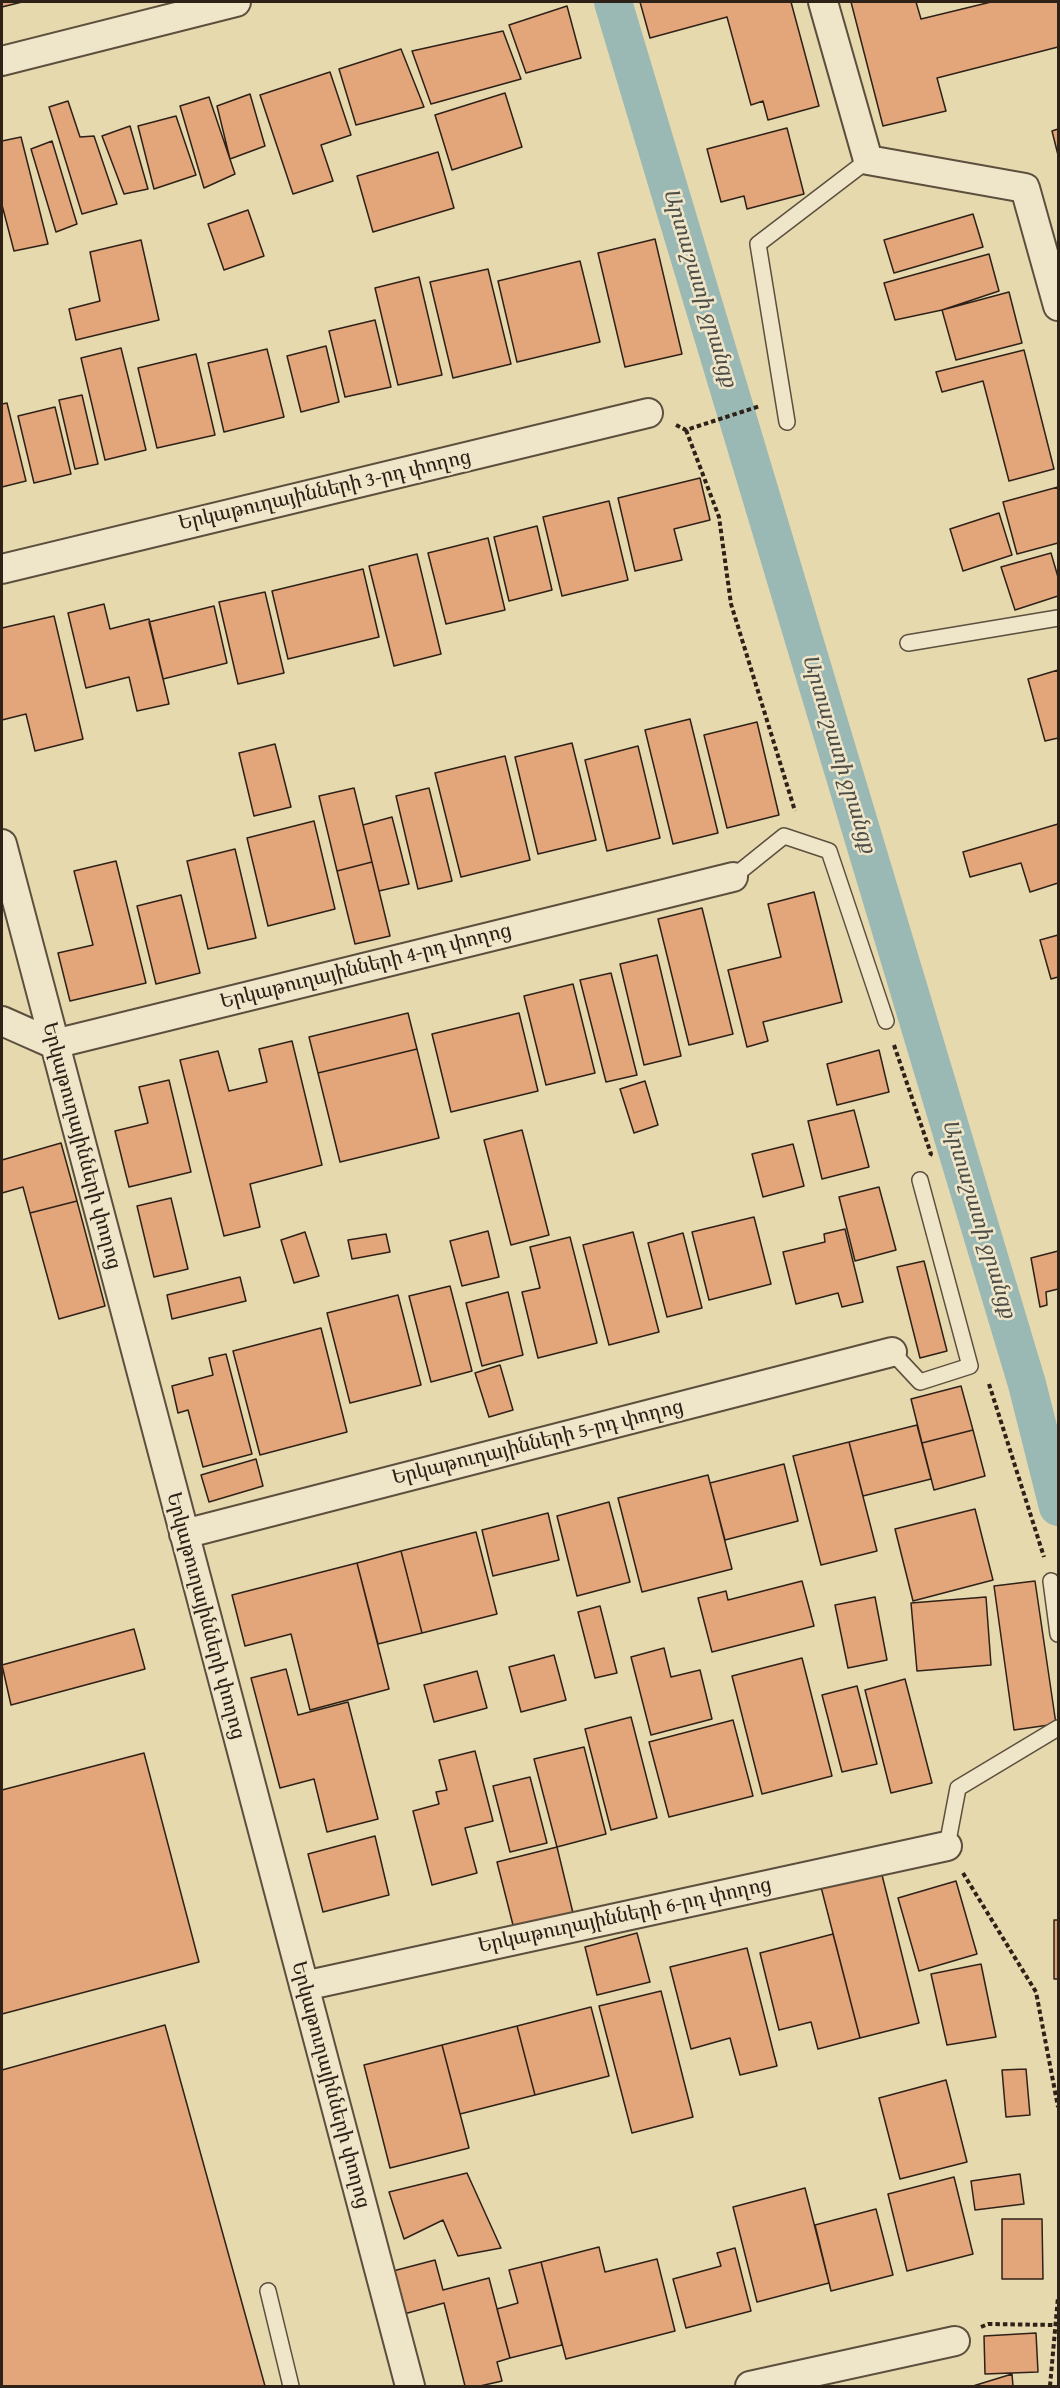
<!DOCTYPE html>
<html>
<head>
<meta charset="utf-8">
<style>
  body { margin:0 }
  #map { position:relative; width:1060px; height:2388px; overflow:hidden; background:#e7d9ae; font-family:"Gentium Book Plus",serif }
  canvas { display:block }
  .frame { position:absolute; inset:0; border:3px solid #2e2118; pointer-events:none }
</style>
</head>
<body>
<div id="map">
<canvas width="1060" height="2388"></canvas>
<div class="frame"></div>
</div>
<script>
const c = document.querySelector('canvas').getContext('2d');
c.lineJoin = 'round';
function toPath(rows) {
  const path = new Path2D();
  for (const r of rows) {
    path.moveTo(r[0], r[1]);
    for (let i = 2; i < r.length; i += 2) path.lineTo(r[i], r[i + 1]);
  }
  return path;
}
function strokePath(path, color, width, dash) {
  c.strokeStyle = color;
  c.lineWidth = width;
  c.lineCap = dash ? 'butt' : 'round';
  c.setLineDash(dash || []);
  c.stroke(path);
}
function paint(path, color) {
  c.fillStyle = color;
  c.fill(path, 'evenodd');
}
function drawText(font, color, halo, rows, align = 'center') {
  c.font = font + ' "Gentium Book Plus","Noto Serif Armenian",serif';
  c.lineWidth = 5;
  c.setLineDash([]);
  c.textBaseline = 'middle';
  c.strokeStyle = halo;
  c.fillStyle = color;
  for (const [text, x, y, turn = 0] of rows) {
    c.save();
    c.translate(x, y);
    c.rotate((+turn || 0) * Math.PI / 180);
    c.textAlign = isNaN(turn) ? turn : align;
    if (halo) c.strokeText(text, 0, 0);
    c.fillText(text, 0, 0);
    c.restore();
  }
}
strokePath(toPath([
  [613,2,1027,1384,1058,1507]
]), '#9ab8b4', 38);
const building = toPath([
  [2,2,22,2,2,7,2,2],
  [640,2,791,2,819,106,768,120,763,101,751,105,727,17,650,38,640,2],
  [851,2,916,2,921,19,991,2,1058,2,1058,47,937,78,946,111,883,126,851,2],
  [567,6,581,58,526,73,509,25,567,6],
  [503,31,521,79,431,104,412,51,503,31],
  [401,49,424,107,356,125,339,69,401,49],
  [330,72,351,135,321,145,333,181,293,194,260,95,330,72],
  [505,93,522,147,452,170,435,115,505,93],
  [250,94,265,146,230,159,217,106,250,94],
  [209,97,235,174,204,188,180,106,209,97],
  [68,101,80,137,94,136,117,204,82,214,49,107,68,101],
  [176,116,196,175,154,189,138,126,176,116],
  [130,126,148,189,124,194,102,136,130,126],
  [787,128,804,194,747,209,744,196,721,202,707,149,787,128],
  [1058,129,1058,155,1052,131,1058,129],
  [21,137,48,244,14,251,2,205,2,141,21,137],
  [52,141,77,224,56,232,31,149,52,141],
  [438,152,454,208,373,232,357,176,438,152],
  [248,210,264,256,224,270,208,224,248,210],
  [973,214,983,247,894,273,884,240,973,214],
  [655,239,682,354,625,367,598,253,655,239],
  [141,240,159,320,76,340,69,309,100,301,90,252,141,240],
  [989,254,999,291,942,310,895,320,884,283,989,254],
  [580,261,600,342,517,362,498,281,580,261],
  [488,269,511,364,453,378,430,282,488,269],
  [419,277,442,375,398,385,375,288,419,277],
  [1009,292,1022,343,956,360,942,310,1009,292],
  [375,320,391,387,345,397,329,331,375,320],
  [326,346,339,402,301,412,287,356,326,346],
  [121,348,146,450,105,460,81,358,121,348],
  [267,349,284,417,224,432,208,363,267,349],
  [1024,350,1054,469,1009,481,983,381,942,392,936,372,1024,350],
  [196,354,215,435,157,448,138,368,196,354],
  [82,395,98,464,75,469,59,400,82,395],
  [7,403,26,481,2,487,2,404,7,403],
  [55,407,71,474,34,483,18,416,55,407],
  [700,478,710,520,674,529,682,560,635,571,618,498,700,478],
  [1058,487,1058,543,1017,554,1003,502,1058,487],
  [609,501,628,580,562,596,543,517,609,501],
  [999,513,1012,555,963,571,950,529,999,513],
  [537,526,552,590,509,601,494,537,537,526],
  [488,538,505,610,446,624,428,553,488,538],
  [1051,553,1058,577,1058,596,1015,610,1001,567,1051,553],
  [417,554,441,654,394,666,369,566,417,554],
  [363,569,379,637,288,659,272,591,363,569],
  [265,592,284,673,238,684,219,602,265,592],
  [104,604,110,629,149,619,169,704,137,711,129,677,86,688,68,613,104,604],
  [214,606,227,663,163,679,149,622,214,606],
  [54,616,83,739,35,751,26,714,2,720,2,628,54,616],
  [1058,670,1058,738,1045,741,1028,679,1058,670],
  [690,719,718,833,673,844,645,730,690,719],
  [757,722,779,815,727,828,704,735,757,722],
  [572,743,596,840,538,854,515,757,572,743],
  [275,744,291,807,254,816,239,753,275,744],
  [638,746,660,838,607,851,585,760,638,746],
  [505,756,530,860,461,877,435,773,505,756],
  [354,788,372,862,337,871,319,796,354,788],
  [429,788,452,881,418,889,396,796,429,788],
  [392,817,409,884,379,891,363,825,392,817],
  [314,821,335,909,268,926,247,838,314,821],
  [1058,824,1058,883,1030,892,1021,863,970,877,963,852,1058,824],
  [235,849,256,938,208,949,187,861,235,849],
  [116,861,146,983,70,1001,58,953,93,945,74,871,116,861],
  [372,862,390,936,355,944,337,871,372,862],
  [814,892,842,1002,763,1022,768,1041,747,1047,728,970,781,957,768,904,814,892],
  [181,895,200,973,156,984,137,906,181,895],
  [702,908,733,1034,689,1045,658,919,702,908],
  [1058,935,1058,977,1051,979,1040,940,1058,935],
  [657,955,681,1056,644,1065,620,964,657,955],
  [611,973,637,1075,606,1082,580,980,611,973],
  [573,984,595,1073,546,1085,524,996,573,984],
  [408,1013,417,1049,318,1073,309,1037,408,1013],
  [519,1013,538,1091,451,1112,432,1034,519,1013],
  [292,1041,322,1165,250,1184,260,1227,224,1236,180,1060,218,1051,229,1091,267,1082,259,1049,292,1041],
  [417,1049,439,1138,340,1162,318,1073,417,1049],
  [879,1050,889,1092,837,1105,827,1064,879,1050],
  [169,1080,191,1172,129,1187,115,1131,148,1123,139,1087,169,1080],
  [645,1081,658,1125,634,1133,620,1089,645,1081],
  [854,1110,869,1167,822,1179,808,1121,854,1110],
  [522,1130,549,1235,511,1245,484,1140,522,1130],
  [61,1143,77,1201,30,1213,23,1187,2,1193,2,1160,61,1143],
  [793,1144,804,1186,763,1197,752,1154,793,1144],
  [879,1187,896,1250,855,1261,839,1197,879,1187],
  [171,1198,188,1269,154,1277,137,1206,171,1198],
  [77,1201,105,1306,59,1319,30,1213,77,1201],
  [754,1217,771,1284,709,1300,692,1232,754,1217],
  [845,1229,863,1302,842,1307,838,1293,796,1304,783,1252,825,1242,824,1234,845,1229],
  [488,1231,499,1277,462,1286,450,1241,488,1231],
  [305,1232,319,1276,294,1283,281,1240,305,1232],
  [633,1232,659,1332,609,1345,583,1245,633,1232],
  [683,1233,702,1308,667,1317,648,1243,683,1233],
  [386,1234,390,1252,352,1259,348,1240,386,1234],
  [570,1237,597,1343,538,1358,522,1292,540,1288,530,1247,570,1237],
  [1058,1251,1058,1289,1046,1292,1047,1305,1040,1307,1031,1258,1058,1251],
  [924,1261,947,1351,920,1358,897,1267,924,1261],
  [240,1277,246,1301,172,1319,167,1295,240,1277],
  [450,1286,472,1371,431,1382,409,1296,450,1286],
  [508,1292,523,1355,482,1366,466,1303,508,1292],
  [398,1295,421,1385,350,1403,327,1313,398,1295],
  [321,1328,347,1432,260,1455,233,1351,321,1328],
  [226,1354,252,1454,203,1467,188,1410,178,1413,172,1386,213,1375,209,1358,226,1354],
  [500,1365,513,1410,489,1417,475,1373,500,1365],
  [961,1386,973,1430,922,1443,911,1399,961,1386],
  [917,1425,931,1479,863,1496,849,1442,917,1425],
  [973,1430,985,1476,934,1490,922,1443,973,1430],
  [849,1442,877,1551,821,1565,793,1456,849,1442],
  [256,1459,263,1486,209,1502,201,1475,256,1459],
  [784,1464,798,1521,725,1540,710,1483,784,1464],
  [708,1475,732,1569,642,1592,618,1498,708,1475],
  [609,1502,630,1582,577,1596,557,1516,609,1502],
  [975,1509,993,1580,913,1601,895,1529,975,1509],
  [548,1513,559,1560,493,1576,482,1530,548,1513],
  [476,1532,497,1614,422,1633,401,1551,476,1532],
  [401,1551,422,1633,378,1644,357,1563,401,1551],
  [357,1563,389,1689,310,1710,291,1634,245,1646,232,1595,357,1563],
  [802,1581,814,1626,712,1652,698,1598,726,1591,728,1600,802,1581],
  [1035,1581,1056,1724,1014,1730,994,1586,1035,1581],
  [875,1597,887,1660,848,1668,835,1605,875,1597],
  [986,1597,991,1665,917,1671,911,1603,986,1597],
  [600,1606,617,1673,595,1678,578,1612,600,1606],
  [134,1629,145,1669,11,1705,2,1665,134,1629],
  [664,1648,671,1677,700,1670,712,1719,651,1735,631,1657,664,1648],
  [554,1655,566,1700,521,1712,509,1667,554,1655],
  [802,1658,832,1776,762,1794,732,1676,802,1658],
  [286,1669,298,1715,348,1702,378,1819,327,1832,314,1779,280,1788,251,1678,286,1669],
  [477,1671,487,1708,434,1722,424,1685,477,1671],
  [905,1679,932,1783,891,1793,865,1690,905,1679],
  [857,1686,877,1764,842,1772,822,1695,857,1686],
  [631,1717,657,1818,611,1830,585,1729,631,1717],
  [733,1720,753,1796,669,1817,649,1742,733,1720],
  [584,1747,606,1834,557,1847,534,1759,584,1747],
  [475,1751,493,1821,465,1828,477,1873,432,1885,413,1811,439,1804,436,1792,447,1790,439,1760,475,1751],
  [144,1753,199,1962,2,2014,2,1790,144,1753],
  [530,1777,547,1843,510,1852,493,1786,530,1777],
  [375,1836,389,1895,323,1912,308,1854,375,1836],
  [557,1847,573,1913,514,1929,497,1862,557,1847],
  [881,1871,919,2023,860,2038,821,1887,881,1871],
  [956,1881,977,1954,919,1971,898,1898,956,1881],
  [1054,1920,1058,1920,1058,1979,1054,1979,1054,1920],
  [637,1933,650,1982,597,1995,585,1947,637,1933],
  [833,1934,860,2038,818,2049,811,2022,779,2030,760,1953,833,1934],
  [747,1948,777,2066,740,2075,730,2038,691,2049,670,1967,747,1948],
  [981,1964,996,2037,947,2045,931,1974,981,1964],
  [661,1991,693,2117,632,2133,599,2006,661,1991],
  [591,2007,609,2076,535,2095,517,2026,591,2007],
  [165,2025,265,2386,2,2386,2,2070,165,2025],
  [517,2026,535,2095,460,2114,442,2045,517,2026],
  [442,2045,469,2148,390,2168,364,2065,442,2045],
  [1026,2069,1030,2115,1006,2117,1002,2070,1026,2069],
  [946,2080,967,2162,900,2179,879,2098,946,2080],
  [467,2173,501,2248,458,2256,443,2220,404,2239,389,2192,467,2173],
  [1020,2174,1024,2204,975,2210,971,2181,1020,2174],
  [954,2177,973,2254,907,2271,888,2194,954,2177],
  [805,2188,829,2283,757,2302,733,2207,805,2188],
  [876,2209,893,2275,831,2291,815,2225,876,2209],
  [1002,2219,1042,2219,1043,2279,1002,2279,1002,2219],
  [599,2247,605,2272,657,2259,675,2331,566,2359,541,2262,599,2247],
  [735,2248,751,2311,686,2328,673,2279,721,2266,717,2253,735,2248],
  [435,2260,443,2290,489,2278,510,2358,497,2362,502,2381,480,2386,465,2386,444,2303,404,2314,393,2271,435,2260],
  [541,2262,562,2345,510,2358,497,2309,518,2303,509,2270,541,2262],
  [1036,2333,1038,2372,985,2374,984,2336,1036,2333],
  [1012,2374,1013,2386,973,2386,1012,2374]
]);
paint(building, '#e3a57a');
strokePath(building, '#2e2118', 1.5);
const service = toPath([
  [787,422,758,244,868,160],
  [908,643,1058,618],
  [733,877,784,836,829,851,886,1021],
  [892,1352,920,1382,970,1366,920,1180],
  [1051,1581,1058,1634],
  [947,1846,958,1788,1058,1728],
  [268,2291,291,2386]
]);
const minor = toPath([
  [823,2,868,160,1025,188,1058,306],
  [2,61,236,2],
  [2,569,648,413],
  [2,844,410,2386],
  [2,1021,54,1044,733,877],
  [184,1534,892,1352],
  [304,1986,947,1846],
  [750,2386,955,2341]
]);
strokePath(service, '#5c4f3e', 18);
strokePath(minor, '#5c4f3e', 32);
strokePath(toPath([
  [676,425,686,430,760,406],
  [686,430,719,517,731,604,795,811],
  [894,1045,931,1154,929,1157],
  [989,1384,1044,1557],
  [963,1873,1036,1992,1058,2107],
  [981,2327,988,2324,1055,2325],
  [1050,2386,1058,2297]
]), '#2e2118', 4, [4.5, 3]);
strokePath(service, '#efe6ca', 15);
strokePath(minor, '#efe6ca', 28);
drawText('20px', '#2e2118', '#efe6ca', [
  ["Երկաթուղայինների 3-րդ փողոց",325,491,-13],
  ["Երկաթուղայինների 4-րդ փողոց",366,967,-14],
  ["Երկաթուղայինների փողոց",81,1146,75],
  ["Երկաթուղայինների 5-րդ փողոց",538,1443,-14],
  ["Երկաթուղայինների փողոց",205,1616,75],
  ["Երկաթուղայինների 6-րդ փողոց",625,1916,-12],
  ["Երկաթուղայինների փողոց",330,2085,75]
]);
drawText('italic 21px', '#4e4e47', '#efe6ca', [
  ["Արտաշատի ջրանցք",699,288,73],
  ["Արտաշատի ջրանցք",838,754,73],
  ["Արտաշատի ջրանցք",978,1219,73]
]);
</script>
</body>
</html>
